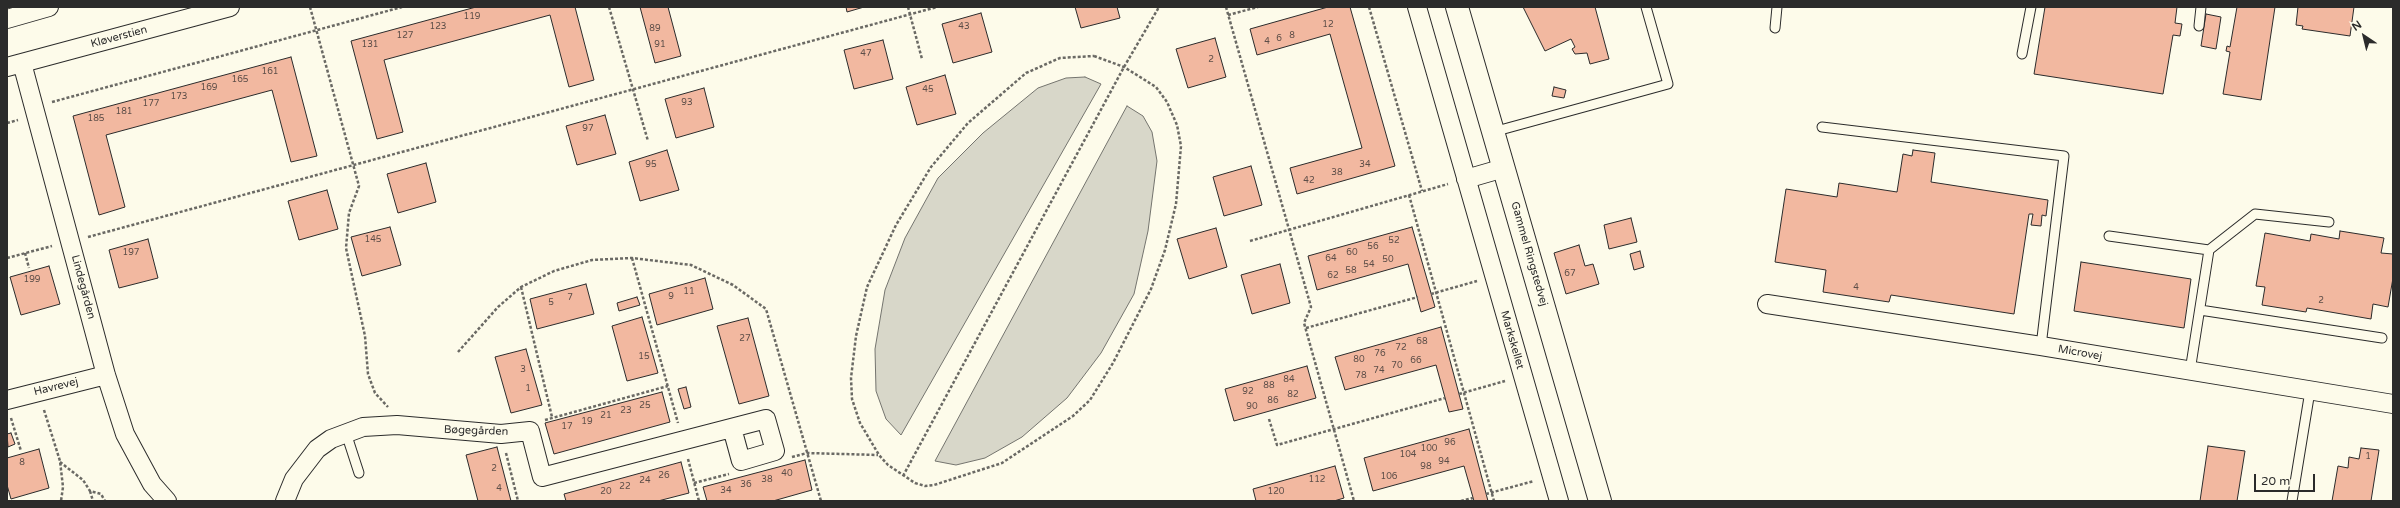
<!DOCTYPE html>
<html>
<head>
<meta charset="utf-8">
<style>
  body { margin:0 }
  #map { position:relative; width:2400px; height:508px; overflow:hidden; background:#fdfbea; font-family:"Varela Round",sans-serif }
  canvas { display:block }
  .frame { position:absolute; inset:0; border:8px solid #2b2b2b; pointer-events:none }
  .north { position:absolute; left:2344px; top:16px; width:40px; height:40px; -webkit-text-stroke:3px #fdfbea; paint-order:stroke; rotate:325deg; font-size:11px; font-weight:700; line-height:16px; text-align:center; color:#2b2b2b }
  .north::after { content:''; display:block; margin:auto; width:14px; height:18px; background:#2b2b2b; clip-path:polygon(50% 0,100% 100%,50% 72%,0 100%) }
  .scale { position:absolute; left:2254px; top:474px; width:61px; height:18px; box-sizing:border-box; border:2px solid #2b2b2b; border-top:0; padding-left:5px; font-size:12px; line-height:14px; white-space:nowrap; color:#2b2b2b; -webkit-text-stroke:3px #fdfbea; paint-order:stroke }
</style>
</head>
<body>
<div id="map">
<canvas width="2400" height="508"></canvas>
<div class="frame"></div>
<div class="north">N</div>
<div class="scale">20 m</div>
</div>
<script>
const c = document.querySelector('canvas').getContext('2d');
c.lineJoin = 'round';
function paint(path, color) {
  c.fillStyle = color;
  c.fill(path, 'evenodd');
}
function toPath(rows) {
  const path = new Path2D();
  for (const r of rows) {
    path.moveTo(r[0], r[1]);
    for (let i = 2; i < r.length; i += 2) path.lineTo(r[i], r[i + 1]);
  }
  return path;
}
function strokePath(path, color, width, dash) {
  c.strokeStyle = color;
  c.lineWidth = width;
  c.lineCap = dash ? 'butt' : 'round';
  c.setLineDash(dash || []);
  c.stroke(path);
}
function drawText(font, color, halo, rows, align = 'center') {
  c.font = font + ' "Varela Round",sans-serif';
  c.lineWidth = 3;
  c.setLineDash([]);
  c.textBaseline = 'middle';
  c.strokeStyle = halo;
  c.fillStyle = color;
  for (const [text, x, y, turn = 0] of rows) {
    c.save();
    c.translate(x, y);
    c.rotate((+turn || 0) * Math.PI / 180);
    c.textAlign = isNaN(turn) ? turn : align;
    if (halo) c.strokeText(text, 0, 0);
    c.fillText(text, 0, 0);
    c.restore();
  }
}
const water = toPath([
  [1085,77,1101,84,901,435,886,419,876,391,875,349,885,290,905,238,938,178,983,133,1038,88,1066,78,1085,77],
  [1127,106,1143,116,1152,132,1157,161,1148,231,1134,294,1101,353,1067,398,1022,437,985,458,956,465,935,461,1127,106]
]);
paint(water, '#d8d7c9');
strokePath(water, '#74746e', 1);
const building = toPath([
  [476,7,575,7,594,80,569,87,550,15,384,60,403,132,377,139,351,41,476,7],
  [640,7,668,7,681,56,655,63,640,7],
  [846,7,864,7,847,12,846,7],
  [1075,7,1117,7,1120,18,1081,28,1075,7],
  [1328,7,1350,7,1395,166,1297,194,1290,168,1362,148,1330,34,1257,55,1250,29,1328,7],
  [1523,7,1595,7,1609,59,1590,64,1587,53,1575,54,1572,49,1575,47,1571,39,1545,51,1523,7],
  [2045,7,2177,7,2175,23,2182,24,2180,36,2173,35,2163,94,2034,74,2045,7],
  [2237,7,2275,7,2261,100,2223,94,2230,52,2226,51,2227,46,2230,47,2237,7],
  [2298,7,2354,7,2350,36,2302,29,2303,26,2296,25,2298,7],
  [981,13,992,52,953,63,942,24,981,13],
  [2206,14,2221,17,2216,49,2201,46,2206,14],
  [1215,38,1226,77,1188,88,1176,49,1215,38],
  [883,40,893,79,854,89,844,50,883,40],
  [291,57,317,156,291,162,272,90,106,135,125,207,99,215,73,116,291,57],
  [945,75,956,114,917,125,906,87,945,75],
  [1554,87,1566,90,1564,98,1552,96,1554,87],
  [704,88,714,127,676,138,665,99,704,88],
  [605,115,616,154,577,165,566,126,605,115],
  [667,150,679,190,640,201,629,162,667,150],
  [1913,150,1935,153,1931,182,2048,200,2046,216,2042,215,2041,226,2031,225,2033,214,2029,214,2014,314,1891,295,1889,302,1823,292,1826,270,1775,262,1786,189,1837,197,1839,183,1897,192,1903,154,1912,156,1913,150],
  [426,163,436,202,398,213,387,174,426,163],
  [1251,166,1262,205,1224,216,1213,177,1251,166],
  [327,190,338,229,299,240,288,201,327,190],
  [1631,218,1637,242,1609,249,1604,225,1631,218],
  [390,227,401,265,362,276,351,237,390,227],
  [1412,227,1435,307,1421,312,1408,264,1317,290,1308,256,1412,227],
  [1216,228,1227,267,1189,279,1177,239,1216,228],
  [2340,231,2384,238,2381,253,2393,254,2393,278,2388,307,2373,304,2371,319,2307,308,2306,312,2262,305,2265,287,2256,286,2265,233,2310,241,2311,234,2339,239,2340,231],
  [148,239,158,278,119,288,109,250,148,239],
  [1579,245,1585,266,1593,264,1599,284,1566,294,1554,253,1579,245],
  [1640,251,1644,267,1634,270,1630,254,1640,251],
  [2081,262,2191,279,2184,328,2074,311,2081,262],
  [1280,264,1290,303,1252,314,1241,275,1280,264],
  [49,266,60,304,21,315,10,277,49,266],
  [705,278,713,309,657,325,649,294,705,278],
  [586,284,594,314,537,329,530,299,586,284],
  [637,297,640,305,619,311,617,303,637,297],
  [642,317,658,373,627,381,612,326,642,317],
  [748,318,769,396,739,404,717,326,748,318],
  [1441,327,1463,409,1449,412,1436,365,1345,390,1335,357,1441,327],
  [526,349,542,405,511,413,495,357,526,349],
  [1307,366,1316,398,1234,421,1225,389,1307,366],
  [686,387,691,407,684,409,678,389,686,387],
  [662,392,670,422,554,454,545,423,662,392],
  [1469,429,1488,501,1474,501,1464,466,1373,491,1364,458,1469,429],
  [11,433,15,444,8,447,7,434,11,433],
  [2208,446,2245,451,2237,501,2200,501,2208,446],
  [497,447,511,501,478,501,466,455,497,447],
  [2361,448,2379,450,2371,501,2332,501,2338,466,2348,468,2349,457,2359,459,2361,448],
  [39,449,49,488,11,499,7,485,7,458,39,449],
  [805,460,812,490,773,501,707,501,703,487,805,460],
  [681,462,689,493,658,501,566,501,564,494,681,462],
  [1335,466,1344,498,1334,501,1256,501,1253,489,1335,466]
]);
paint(building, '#f2b8a0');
strokePath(building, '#2b2b2b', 1);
const lane = toPath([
  [2199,26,2201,7],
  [1775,28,1777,7],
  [2022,54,2031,7],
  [1822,127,2064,156,2041,346],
  [1493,132,1668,84,1646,7],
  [2109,236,2209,250,2255,214,2329,222],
  [2200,310,2382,338],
  [2190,371,2209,250],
  [346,433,359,473],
  [2292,501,2310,391]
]);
const street = toPath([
  [1417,7,1559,501],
  [7,19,49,7],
  [22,63,106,375,125,434,152,484,167,501],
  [7,67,230,7],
  [1466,179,1504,168],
  [1767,304,2041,346,2393,404],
  [7,400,106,375],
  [285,501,294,479,317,449,331,439,363,427,397,425,501,434,530,431,542,477,766,419,775,451,741,461,732,428]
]);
const secondary = toPath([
  [1457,7,1600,501]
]);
strokePath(lane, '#2b2b2b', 11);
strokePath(street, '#2b2b2b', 20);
strokePath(secondary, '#2b2b2b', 24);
strokePath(toPath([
  [310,7,359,186,349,213,346,248,365,336,368,374,375,393,388,407],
  [609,7,648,141],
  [908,7,922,59],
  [1226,7,1311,307,1304,323,1354,501],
  [1369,7,1422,191],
  [1228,15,1258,7],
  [1094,56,1124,67,1156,87,1167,102,1177,125,1181,146,1176,204,1165,250,1151,289,1113,363,1090,400,1073,416,1002,463,934,485,925,486,915,483,888,465,879,455,860,423,852,399,851,378,856,336,867,287,896,225,931,167,968,123,1026,73,1060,58,1094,56],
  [52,102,402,7],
  [7,123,18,120],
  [1409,195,1494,501],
  [88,237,937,7],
  [1250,241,1448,184],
  [25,253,29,268],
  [7,258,52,246],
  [632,258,678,423],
  [521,287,552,417],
  [1431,294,1477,281],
  [1306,328,1418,297],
  [458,352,498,307,521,287,554,271,592,260,632,258,691,265,733,285,766,309,821,501],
  [1459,394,1505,381],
  [44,410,60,461,63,487,61,501],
  [11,418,21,451],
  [1269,419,1277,445,1445,398],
  [545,420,668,386],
  [506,453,518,501],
  [792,457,807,453,878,455],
  [688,459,699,501],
  [60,462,83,480,90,491,101,494,105,501],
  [903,476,1124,67,1159,7],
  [694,483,729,474],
  [90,491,93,501],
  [1486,494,1534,481],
  [1461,501,1473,498]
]), '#6a6964', 2.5, [3, 2]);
strokePath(lane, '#fdfbea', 9);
strokePath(street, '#fdfbea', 18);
strokePath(secondary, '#fdfbea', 22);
drawText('9px', '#5d4e48', null, [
  ["119",472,17],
  ["12",1328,25],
  ["123",438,27],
  ["43",964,27],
  ["89",655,29],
  ["127",405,36],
  ["8",1292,36],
  ["6",1279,39],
  ["4",1267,42],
  ["131",370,45],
  ["91",660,45],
  ["47",866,54],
  ["2",1211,60],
  ["161",270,72],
  ["165",240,80],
  ["169",209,88],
  ["45",928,90],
  ["173",179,97],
  ["93",687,103],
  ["177",151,104],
  ["181",124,112],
  ["185",96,119],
  ["97",588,129],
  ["95",651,165],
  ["34",1365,165],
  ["38",1337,173],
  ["42",1309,181],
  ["145",373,240],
  ["52",1394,241],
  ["56",1373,247],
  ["197",131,253],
  ["60",1352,253],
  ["64",1331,259],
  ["50",1388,260],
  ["54",1369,265],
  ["58",1351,271],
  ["67",1570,274],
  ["62",1333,276],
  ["199",32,280],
  ["4",1856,288],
  ["11",689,292],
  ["9",671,297],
  ["7",570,298],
  ["2",2321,301],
  ["5",551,303],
  ["27",745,339],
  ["68",1422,342],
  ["72",1401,348],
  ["76",1380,354],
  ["15",644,357],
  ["80",1359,360],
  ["66",1416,361],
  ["70",1397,366],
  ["3",523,370],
  ["74",1379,371],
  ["78",1361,376],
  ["84",1289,380],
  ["88",1269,386],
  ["1",528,389],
  ["92",1248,392],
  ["82",1293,395],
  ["86",1273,401],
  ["25",645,406],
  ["90",1252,407],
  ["23",626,411],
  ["21",606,416],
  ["19",587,422],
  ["17",567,427],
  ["96",1450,443],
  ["100",1429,449],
  ["104",1408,455],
  ["1",2368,457],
  ["94",1444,462],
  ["8",22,463],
  ["98",1426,467],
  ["2",494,469],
  ["40",787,474],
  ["26",664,476],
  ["106",1389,477],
  ["38",767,480],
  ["112",1317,480],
  ["24",645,481],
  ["36",746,485],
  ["22",625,487],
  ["4",499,489],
  ["34",726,491],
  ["20",606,492],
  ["120",1276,492]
]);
drawText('11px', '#2b2b2b', '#fdfbea', [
  ["Kløverstien",119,37,-15],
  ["Gammel Ringstedvej",1529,254,74],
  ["Lindegården",83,287,75],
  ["Markskellet",1512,340,74],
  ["Microvej",2080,353,10],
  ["Havrevej",56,387,-14],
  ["Bøgegården",476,431,2]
]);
</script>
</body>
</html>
